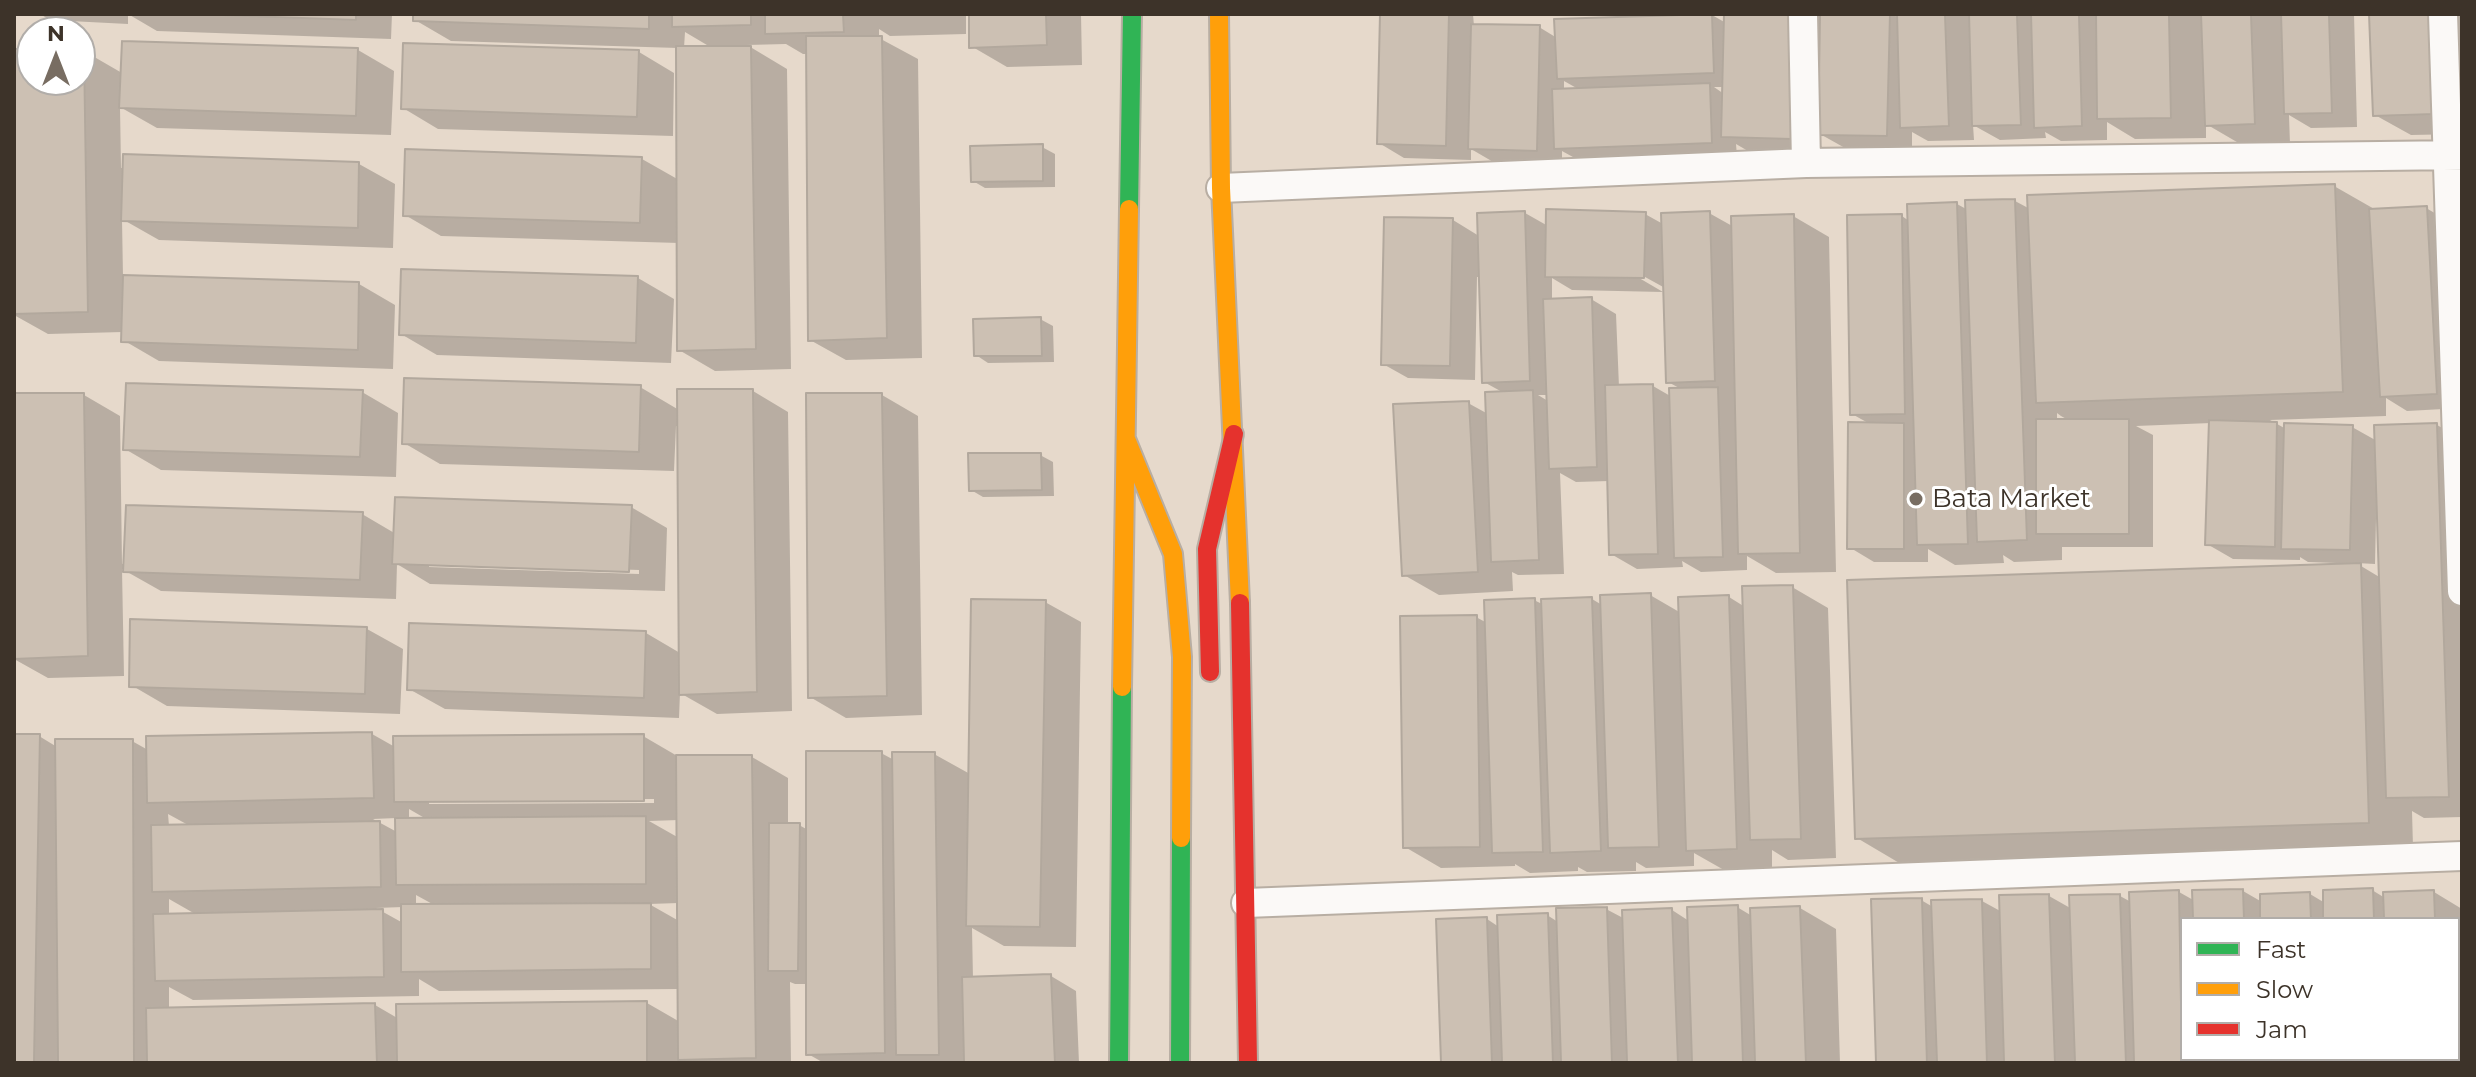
<!DOCTYPE html>
<html>
<head>
<meta charset="utf-8">
<style>
  body { margin:0 }
  #map { position:relative; width:2476px; height:1077px; overflow:hidden; background:#e6d9cb; font-family:Montserrat,sans-serif }
  canvas { display:block }
  .frame { position:absolute; inset:0; border:16px solid #3d3329; pointer-events:none }
  .legend { position:absolute; left:2180px; top:917px; width:280px; height:144px; box-sizing:border-box; background:#fff; border:2px solid #b1ada9; margin:0; padding:10px 14px; list-style:none; font-size:24px; color:#3d3329 }
  .legend li { display:flex; align-items:center; gap:16px; height:40px }
  .legend b { width:40px; border:2px solid #b1ada9 }
  .north { position:absolute; left:16px; top:16px; width:80px; height:80px; box-sizing:border-box; background:#fff; border:2px solid #b1ada9; border-radius:50%; rotate:0deg; font-size:22px; font-weight:700; line-height:32px; text-align:center; color:#3d3329 }
  .north::after { content:''; display:block; margin:auto; width:28px; height:36px; background:#786d62; clip-path:polygon(50% 0,100% 100%,50% 72%,0 100%) }
</style>
</head>
<body>
<div id="map">
<canvas width="2476" height="1077"></canvas>
<div class="frame"></div>
<ul class="legend">
<li><b style="height:10px;background:#30b455"></b>Fast</li>
<li><b style="height:10px;background:#ff9f0a"></b>Slow</li>
<li><b style="height:10px;background:#e5322d"></b>Jam</li>
</ul>
<div class="north">N</div>
</div>
<script>
const c = document.querySelector('canvas').getContext('2d');
c.lineJoin = 'round';
function paint(path, color) {
  c.fillStyle = color;
  c.fill(path, 'evenodd');
}
function toPath(rows) {
  const path = new Path2D();
  for (const r of rows) {
    path.moveTo(r[0], r[1]);
    for (let i = 2; i < r.length; i += 2) path.lineTo(r[i], r[i + 1]);
  }
  return path;
}
function strokePath(path, color, width, dash) {
  c.strokeStyle = color;
  c.lineWidth = width;
  c.lineCap = dash ? 'butt' : 'round';
  c.setLineDash(dash || []);
  c.stroke(path);
}
function drawText(font, color, halo, rows, align = 'center') {
  c.font = font + ' Montserrat,sans-serif';
  c.lineWidth = 6;
  c.setLineDash([]);
  c.textBaseline = 'middle';
  c.strokeStyle = halo;
  c.fillStyle = color;
  for (const [text, x, y, turn = 0] of rows) {
    c.save();
    c.translate(x, y);
    c.rotate((+turn || 0) * Math.PI / 180);
    c.textAlign = isNaN(turn) ? turn : align;
    if (halo) c.strokeText(text, 0, 0);
    c.fillText(text, 0, 0);
    c.restore();
  }
}
paint(toPath([
  [40,14,128,14,128,24,50,20],
  [128,14,392,14,391,39,157,31],
  [415,14,966,14,966,34,890,36,879,29,879,38,918,59,922,358,846,360,810,340,809,54,803,54,786,44,747,45,787,69,791,369,715,371,679,350,679,243,441,236,405,215,642,159,679,180,678,48,451,41,415,20],
  [685,32,712,48,684,48],
  [971,14,1081,14,1082,65,1007,67,971,46],
  [1382,14,1473,14,1474,26,1539,27,1557,38,1712,15,1726,23,1726,14,1793,15,1822,32,1822,14,1892,14,1899,18,1899,14,2354,14,2357,127,2311,128,2289,115,2290,144,2242,145,2206,124,2206,138,2135,139,2107,122,2107,140,2061,141,2045,132,2046,138,2000,140,1973,125,1974,140,1928,141,1912,132,1912,150,1845,148,1820,134,1821,82,1817,82,1815,152,1748,151,1736,144,1737,156,1582,162,1562,151,1562,164,1495,163,1471,149,1471,160,1404,158,1379,143],
  [1564,81,1580,90,1564,90],
  [1714,87,1724,87,1724,94],
  [2371,14,2462,14,2462,134,2411,135,2375,115],
  [124,43,358,50,394,71,391,135,157,128,120,107,121,168,359,164,395,184,393,248,159,240,122,219,123,277,359,284,395,305,393,369,159,361,123,340,123,332,48,334,14,315,14,51,32,51,32,80,80,80,80,51,84,51,122,73],
  [639,52,674,73,673,136,438,129,403,108],
  [1042,147,1055,154,1055,187,985,188,973,181],
  [2334,186,2376,210,2426,208,2452,223,2462,408,2407,411,2386,398,2386,416,2270,420,2286,429,2352,427,2377,441,2437,425,2462,439,2462,817,2424,818,2412,811,2413,847,1901,864,1857,838,2336,566,2336,563,2308,562,2300,557,2300,560,2233,559,2207,544,2211,423,2136,426,2153,435,2153,547,2062,547,2062,560,2014,562,2003,555,2004,563,1955,565,1928,549,1928,562,1874,562,1849,547,1870,424,1852,414,1902,216,1909,221,1957,204,1968,210,2015,201,2030,209],
  [2057,413,2061,416,2070,421,2057,421],
  [2376,519,2379,519,2381,578,2356,563,2375,564],
  [1525,213,1548,226,1645,214,1663,224,1709,213,1734,227,1793,216,1829,237,1836,572,1776,573,1747,556,1747,570,1701,572,1682,561,1683,567,1637,569,1611,554,1609,481,1576,482,1560,473,1564,574,1518,575,1512,572,1513,591,1439,595,1404,575,1468,403,1488,414,1504,393,1484,382,1481,277,1477,277,1475,380,1408,378,1383,364,1453,220,1479,236],
  [1636,272,1665,288,1668,382,1683,390,1672,397,1653,386,1619,387,1616,314,1591,299,1552,301,1552,278,1572,290,1663,292,1634,275],
  [1538,395,1548,395,1548,401],
  [638,278,674,299,671,363,437,355,401,334],
  [1040,319,1053,326,1054,362,988,363,976,355],
  [640,387,679,410,753,391,788,412,792,711,717,714,680,693,679,718,445,709,409,689,646,633,680,653,679,426,676,426,674,471,440,464,404,443],
  [362,392,398,413,396,477,161,470,125,449],
  [14,395,84,395,120,416,122,564,362,514,396,534,631,507,667,528,665,591,430,584,397,564,396,599,161,591,122,569,124,676,48,678,14,659],
  [429,563,639,570,639,574,429,567],
  [882,395,918,416,922,715,846,718,810,697],
  [1040,455,1053,462,1054,496,983,497,971,490],
  [1792,587,1828,608,1836,858,1788,860,1772,850,1772,869,1724,870,1694,853,1694,866,1646,868,1636,862,1636,871,1587,872,1578,867,1578,871,1530,873,1515,864,1515,866,1441,868,1405,847,1476,617,1487,623,1534,600,1544,605,1592,599,1602,605,1650,595,1681,613,1729,597,1745,607],
  [1045,602,1081,622,1076,947,1004,946,972,928,973,979,1051,976,1076,991,1079,1063,824,1063,808,1054,808,984,795,984,790,982,791,1063,686,1063,682,1061,682,1063,14,1063,14,736,39,736,57,747,132,741,148,750,372,734,395,747,643,736,679,757,752,757,788,778,788,825,799,825,808,830,881,753,894,760,934,754,970,774],
  [654,799,654,803,429,804,429,800],
  [409,809,428,820,409,820],
  [168,814,190,826,169,826],
  [397,818,397,832,373,819],
  [679,820,679,838,649,821],
  [416,895,436,906,416,906],
  [169,899,197,915,169,916],
  [679,903,679,921,649,904],
  [403,907,403,923,376,908],
  [419,979,439,991,680,989,680,1022,647,1003,399,1019,375,1005,169,1009,169,987,193,1000,419,996],
  [367,629,403,649,400,714,167,706,131,685],
  [2372,890,2385,898,2434,892,2462,909,2462,1063,1878,1063,1921,900,1933,907,1982,901,2002,912,2049,896,2072,909,2120,896,2131,902,2179,892,2195,901,2243,891,2262,902,2310,894,2325,903],
  [2182,919,2458,919,2458,1059,2182,1059],
  [1737,907,1752,916,1800,908,1836,929,1840,1063,1443,1063,1487,919,1499,927,1547,915,1558,922,1606,909,1625,919,1672,910,1689,921]
]), '#0003');
const building = toPath([
  [193,14,356,14,356,20,193,14],
  [413,14,649,14,649,29,413,21,413,14],
  [672,14,751,14,751,25,672,27,672,14],
  [765,14,843,14,844,32,765,34,765,14],
  [969,14,1046,14,1047,45,969,48,969,14],
  [1380,14,1449,14,1446,146,1377,144,1380,14],
  [1712,14,1714,73,1557,79,1554,19,1712,14],
  [1724,14,1794,14,1791,139,1721,137,1724,14],
  [1820,14,1890,14,1887,136,1818,135,1820,14],
  [1897,14,1945,14,1949,126,1900,128,1897,14],
  [1969,14,2017,14,2021,125,1972,126,1969,14],
  [2031,14,2079,14,2082,126,2034,128,2031,14],
  [2096,14,2169,14,2171,118,2097,119,2096,14],
  [2201,14,2251,14,2255,124,2205,126,2201,14],
  [2281,14,2329,14,2332,113,2284,114,2281,14],
  [2369,14,2432,14,2435,114,2373,116,2369,14],
  [1471,24,1540,25,1537,151,1468,149,1471,24],
  [806,36,882,36,887,338,808,341,806,36],
  [122,41,358,48,356,116,119,108,122,41],
  [403,43,639,50,637,117,401,109,403,43],
  [676,46,751,46,756,349,677,351,676,46],
  [14,49,32,49,32,80,80,80,80,49,84,49,88,312,14,314,14,49],
  [1710,83,1712,143,1554,149,1552,89,1710,83],
  [1043,144,1043,181,971,182,970,146,1043,144],
  [405,149,642,157,640,223,403,216,405,149],
  [123,154,359,162,358,228,121,221,123,154],
  [2335,184,2343,392,2036,403,2027,195,2335,184],
  [2015,199,2027,540,1977,542,1965,200,2015,199],
  [1957,202,1968,544,1917,545,1907,204,1957,202],
  [2427,206,2437,394,2380,397,2369,209,2427,206],
  [1546,209,1646,212,1644,278,1545,277,1546,209],
  [1525,211,1530,381,1482,383,1477,213,1525,211],
  [1710,211,1715,381,1666,383,1661,213,1710,211],
  [1794,214,1800,553,1738,554,1731,216,1794,214],
  [1902,214,1905,414,1850,415,1847,215,1902,214],
  [1384,217,1453,218,1450,366,1381,365,1384,217],
  [401,269,638,276,636,343,399,335,401,269],
  [123,275,359,282,358,350,121,342,123,275],
  [1592,297,1597,467,1549,469,1543,299,1592,297],
  [1041,317,1042,356,974,356,973,319,1041,317],
  [404,378,641,385,639,452,402,444,404,378],
  [126,383,363,390,360,457,123,450,126,383],
  [1653,384,1658,554,1609,555,1605,385,1653,384],
  [1718,387,1723,557,1674,558,1669,388,1718,387],
  [677,389,753,389,757,692,679,695,677,389],
  [1533,390,1539,560,1491,562,1485,392,1533,390],
  [14,393,84,393,88,656,14,659,14,393],
  [806,393,882,393,887,696,808,698,806,393],
  [1469,401,1478,572,1402,576,1393,404,1469,401],
  [2036,419,2129,419,2129,534,2036,534,2036,419],
  [2209,420,2277,422,2275,547,2205,545,2209,420],
  [1848,422,1904,423,1904,549,1847,549,1848,422],
  [2284,423,2353,425,2350,550,2281,549,2284,423],
  [2437,423,2449,797,2386,798,2374,425,2437,423],
  [968,453,1041,453,1042,490,969,491,968,453],
  [395,497,632,505,629,572,392,564,395,497],
  [126,505,363,512,360,580,123,572,126,505],
  [2361,563,2369,823,1855,839,1847,580,2361,563],
  [1793,585,1801,839,1750,840,1742,586,1793,585],
  [1651,593,1659,847,1608,848,1600,595,1651,593],
  [1729,595,1737,849,1686,851,1678,597,1729,595],
  [1592,597,1601,851,1550,853,1541,599,1592,597],
  [1535,598,1543,852,1492,853,1484,600,1535,598],
  [971,599,1046,600,1040,927,966,926,971,599],
  [1477,615,1480,847,1403,848,1400,616,1477,615],
  [130,619,367,627,365,694,129,687,130,619],
  [409,623,646,631,644,698,407,690,409,623],
  [372,732,374,798,147,803,146,736,372,732],
  [14,734,40,734,34,1063,14,1063,14,734],
  [644,734,644,801,394,802,393,736,644,734],
  [55,739,133,739,134,1063,58,1063,55,739],
  [806,751,882,751,885,1053,806,1055,806,751],
  [892,752,935,752,939,1055,896,1055,892,752],
  [676,755,752,755,756,1058,678,1060,676,755],
  [646,816,646,884,396,885,395,818,646,816],
  [380,821,381,887,152,892,151,825,380,821],
  [769,823,800,823,798,971,768,971,769,823],
  [2373,888,2374,919,2323,919,2323,890,2373,888],
  [2243,889,2244,919,2193,919,2192,890,2243,889],
  [2179,890,2182,1059,2185,1059,2185,1063,2134,1063,2129,892,2179,890],
  [2434,890,2435,919,2384,919,2383,892,2434,890],
  [2310,892,2311,919,2260,919,2260,894,2310,892],
  [2049,894,2055,1063,2004,1063,1999,895,2049,894],
  [2120,894,2126,1063,2075,1063,2069,895,2120,894],
  [1922,898,1927,1063,1876,1063,1871,899,1922,898],
  [1982,899,1987,1063,1937,1063,1931,900,1982,899],
  [651,903,651,969,401,972,401,904,651,903],
  [1738,905,1743,1063,1692,1063,1687,907,1738,905],
  [1800,906,1806,1063,1755,1063,1750,908,1800,906],
  [1607,907,1612,1063,1561,1063,1556,908,1607,907],
  [1672,908,1678,1063,1627,1063,1622,910,1672,908],
  [383,909,384,977,155,981,153,914,383,909],
  [1548,913,1553,1063,1502,1063,1497,915,1548,913],
  [1487,917,1492,1063,1441,1063,1436,919,1487,917],
  [1051,974,1055,1063,964,1063,962,977,1051,974],
  [647,1001,647,1063,397,1063,396,1004,647,1001],
  [375,1003,377,1063,147,1063,146,1008,375,1003],
  [2198,1059,2249,1059,2249,1063,2198,1063,2198,1059],
  [2265,1059,2316,1059,2316,1063,2265,1063,2265,1059],
  [2328,1059,2378,1059,2379,1063,2328,1063,2328,1059],
  [2389,1059,2440,1059,2440,1063,2389,1063,2389,1059]
]);
paint(building, '#ccc0b3');
strokePath(building, '#b2a89d', 2);
const lane = toPath([
  [1803,14,1806,163],
  [2443,14,2462,591],
  [1221,188,1806,163,2462,155],
  [1246,903,2462,856]
]);
const fast = toPath([
  [1129,209,1132,14],
  [1119,1063,1122,687],
  [1180,1063,1181,838]
]);
const slow = toPath([
  [1219,14,1221,188,1240,603],
  [1126,439,1173,554,1182,657,1181,838],
  [1122,687,1129,209]
]);
const jam = toPath([
  [1240,603,1248,1063],
  [1210,672,1207,549,1234,434]
]);
strokePath(lane, '#b8aea3', 32);
strokePath(fast, '#b8aea3', 22);
strokePath(slow, '#b8aea3', 22);
strokePath(jam, '#b8aea3', 22);
strokePath(lane, '#fbf9f7', 28);
strokePath(fast, '#30b455', 18);
strokePath(slow, '#ff9f0a', 18);
strokePath(jam, '#e5322d', 18);
for (const [x, y, r, color] of [
  [1916,499,8,"#786d62"]
]) {
  const dot = new Path2D();
  dot.arc(x, y, r, 0, 2 * Math.PI);
  c.fillStyle = color;
  c.fill(dot);
  strokePath(dot, '#fff', 3);
}
drawText('26px', '#3d3329', '#fff', [
  ["Bata Market",1932,499]
], 'left');
</script>
</body>
</html>
